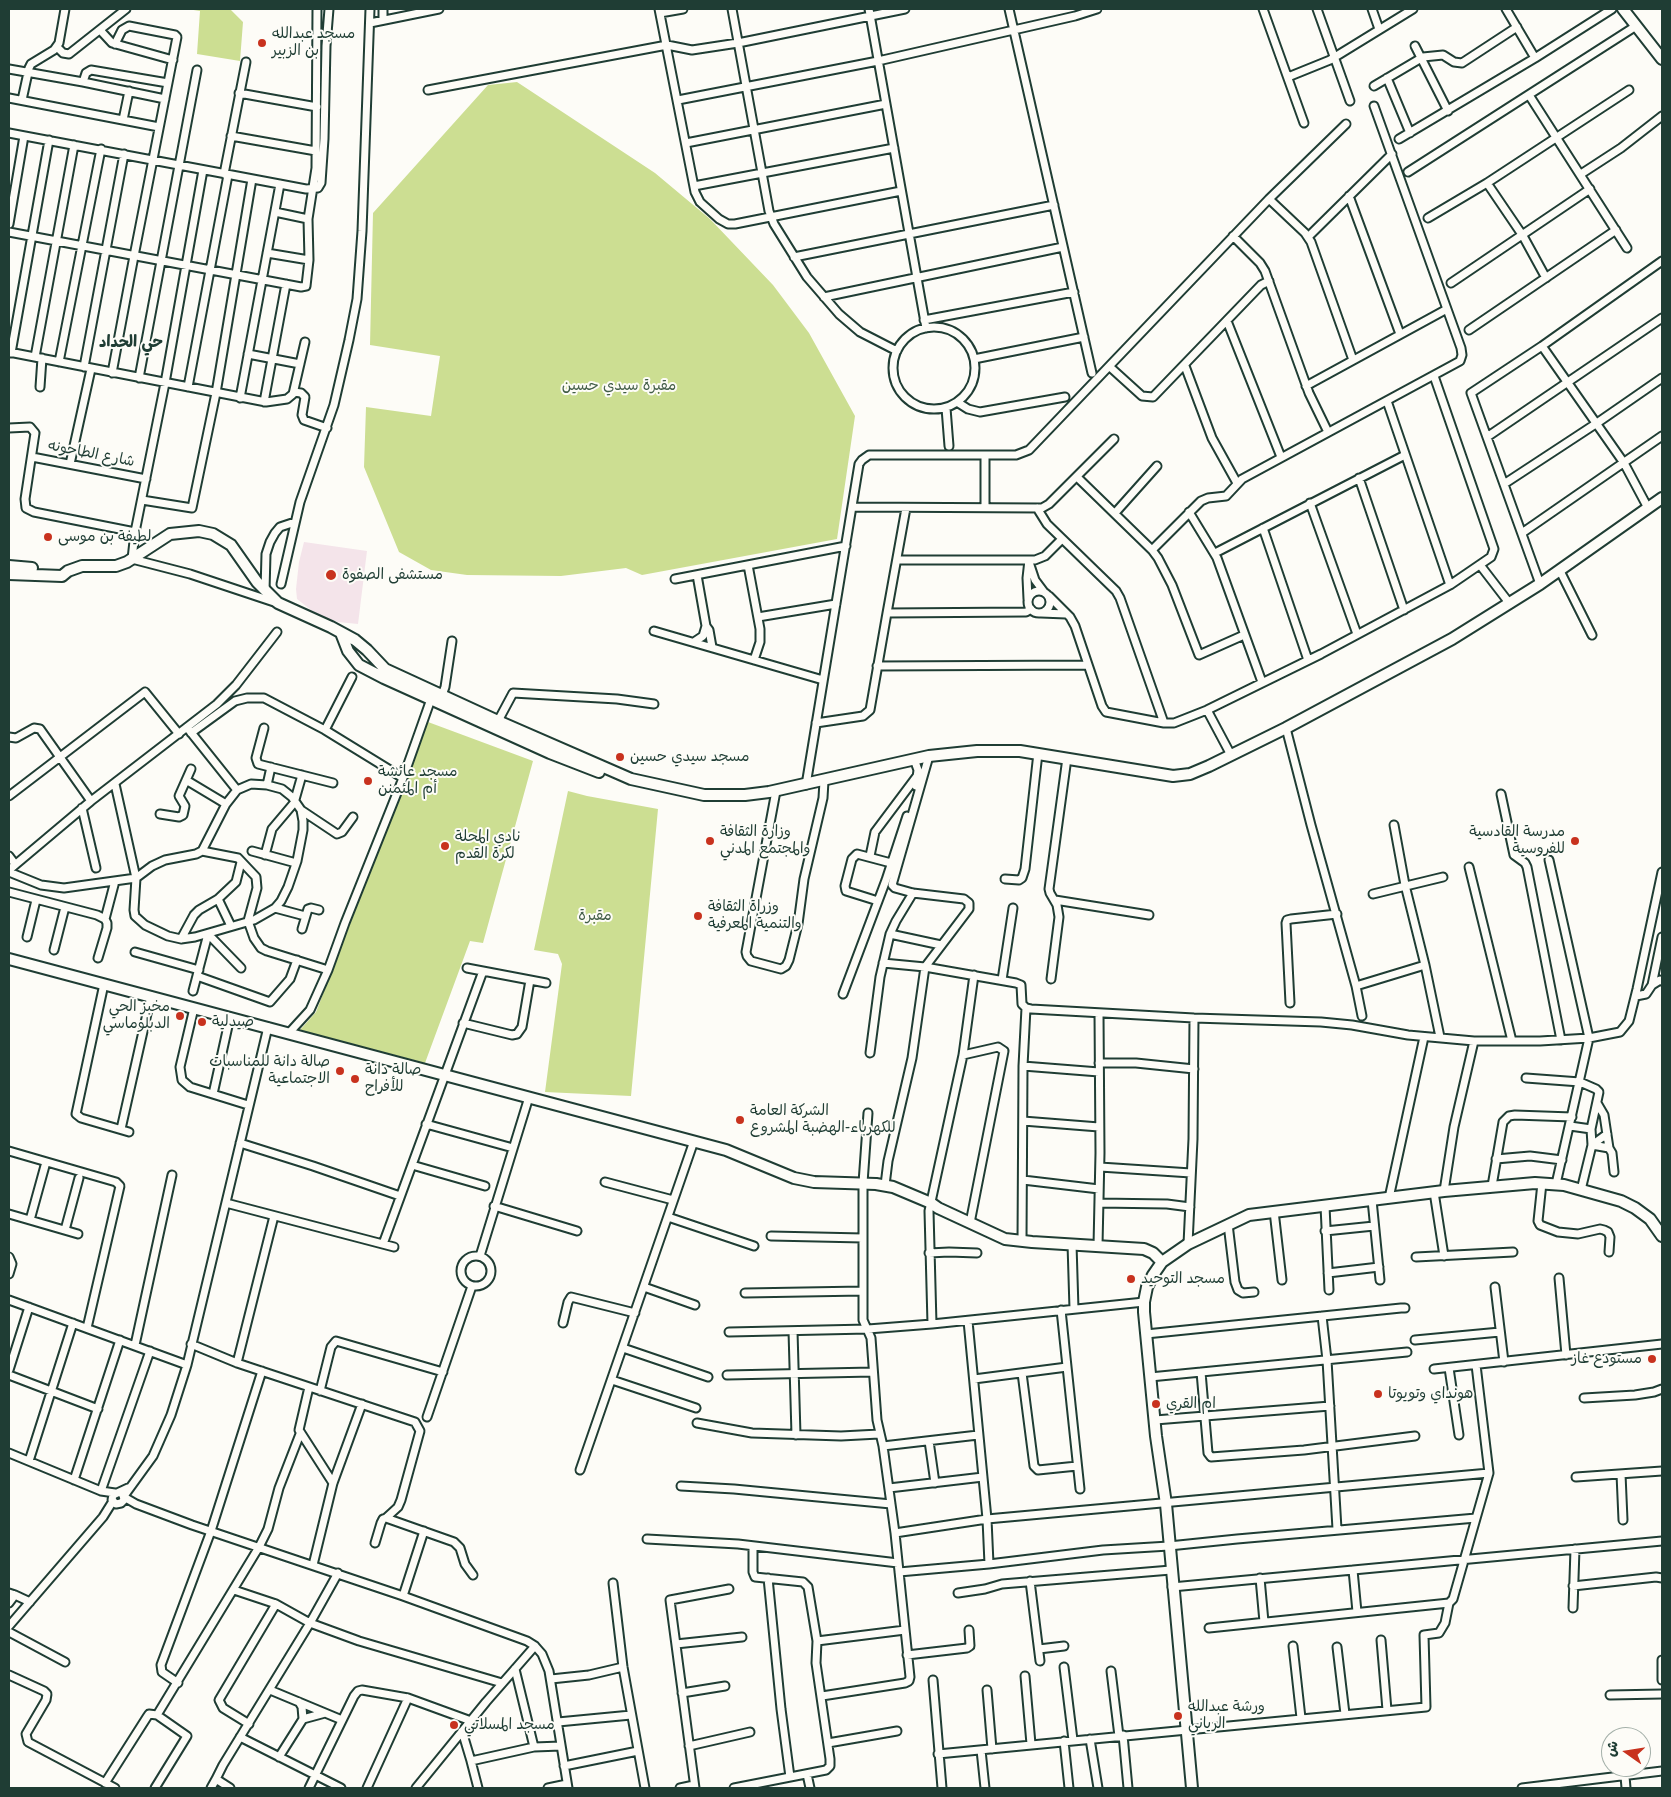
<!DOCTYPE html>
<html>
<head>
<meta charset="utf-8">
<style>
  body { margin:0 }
  #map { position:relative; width:1671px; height:1797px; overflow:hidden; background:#fdfcf7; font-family:"Balsamiq Sans","Playpen Sans Arabic",sans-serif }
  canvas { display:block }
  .frame { position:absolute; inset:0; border:10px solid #1f3d34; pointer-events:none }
  .north { position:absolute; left:1601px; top:1727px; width:50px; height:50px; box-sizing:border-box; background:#fdfcf7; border:1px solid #a4b0a9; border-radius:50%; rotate:283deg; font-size:14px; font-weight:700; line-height:20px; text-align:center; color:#1f3d34 }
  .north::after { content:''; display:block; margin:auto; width:18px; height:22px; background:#c8321e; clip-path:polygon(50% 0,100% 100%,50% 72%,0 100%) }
</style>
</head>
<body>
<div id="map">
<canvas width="1671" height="1797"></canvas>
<div class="frame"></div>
<div class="north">ش</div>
</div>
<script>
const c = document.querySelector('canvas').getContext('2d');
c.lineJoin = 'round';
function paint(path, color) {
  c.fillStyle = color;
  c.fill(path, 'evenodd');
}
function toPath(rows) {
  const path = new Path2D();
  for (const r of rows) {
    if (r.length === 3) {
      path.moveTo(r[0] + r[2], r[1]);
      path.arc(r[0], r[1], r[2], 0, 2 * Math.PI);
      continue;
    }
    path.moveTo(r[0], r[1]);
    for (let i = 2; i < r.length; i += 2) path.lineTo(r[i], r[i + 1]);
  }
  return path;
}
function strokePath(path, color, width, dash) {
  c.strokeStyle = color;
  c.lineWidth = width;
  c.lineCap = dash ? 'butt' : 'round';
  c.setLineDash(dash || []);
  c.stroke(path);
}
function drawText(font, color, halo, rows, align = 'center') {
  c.font = font + ' "Balsamiq Sans","Playpen Sans Arabic",sans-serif';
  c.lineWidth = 4;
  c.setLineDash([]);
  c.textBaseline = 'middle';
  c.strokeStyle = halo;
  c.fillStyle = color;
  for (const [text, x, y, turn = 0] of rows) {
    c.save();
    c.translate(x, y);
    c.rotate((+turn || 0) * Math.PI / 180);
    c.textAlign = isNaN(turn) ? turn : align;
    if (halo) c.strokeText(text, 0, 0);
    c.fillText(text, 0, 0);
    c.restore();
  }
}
paint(toPath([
  [304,542,367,551,358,624,338,622,326,618,311,610,297,599,296,589,299,562]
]), '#f4e4ea');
paint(toPath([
  [187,9,230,9,243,22,240,61,197,54,200,11],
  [517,82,655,173,710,219,773,285,809,333,855,416,837,539,642,575,626,568,561,576,467,575,431,570,399,552,364,467,366,407,431,416,440,356,370,345,373,213,488,85],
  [428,722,533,761,483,943,470,941,425,1063,300,1030,316,1012],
  [568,791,587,796,658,809,631,1096,545,1092,562,964,558,954,534,950]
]), '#ccde92');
const street = toPath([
  [659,9,695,192,700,202,719,219,728,224,735,224,901,191],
  [732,9,769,211,774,224,807,277,839,314,860,332,897,351],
  [869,9,926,328],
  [1009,9,1092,373],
  [1263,9,1304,123],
  [1317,9,1350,101],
  [1372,9,1379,29],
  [1506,9,1535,58],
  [660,13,683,9],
  [383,20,383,9],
  [370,23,439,9],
  [100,30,112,43,173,60],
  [1415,46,1448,111],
  [57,47,63,53,69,54,126,9],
  [9,69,83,82,165,99],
  [1288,77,1330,60,1413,9],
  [1387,78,1410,133],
  [83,82,86,73,91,70,168,83],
  [1374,86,1423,57,1443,55,1454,62,1462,63,1517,27],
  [428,90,667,45,692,50,738,43,905,9],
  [239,93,317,107],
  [1529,95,1627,248],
  [9,98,159,127],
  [22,100,29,68,31,64,54,50,59,43,65,9],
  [678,100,878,61,1075,16,1097,9],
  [123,120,129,91],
  [9,133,306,189,318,188,321,183,324,139,326,46,329,9],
  [231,136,316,151],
  [1399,139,1535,58,1612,9],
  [686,143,886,104],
  [203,170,165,383,135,532,132,559,190,574,277,603],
  [1408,172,1636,26],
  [224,174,246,62],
  [1581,174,1621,148,1662,116],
  [1487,183,1523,236,1546,278],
  [694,186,894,148],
  [1349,196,1400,334],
  [1269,199,1305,233,1311,242,1353,360],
  [275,212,308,219],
  [1428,218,1487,183,1629,90],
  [9,224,24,136],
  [9,232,301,287,306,286,309,260,308,219,316,168,317,9],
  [1233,236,1260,263,1265,271,1309,393,1328,432],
  [1308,237,1392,154],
  [267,253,309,260],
  [794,257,1054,205],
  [1451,283,1590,189],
  [824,297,1063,247],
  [924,320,1074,292],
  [1227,321,1281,457],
  [934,368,41],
  [1469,330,1616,230],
  [1542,346,1624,463,1648,508],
  [9,352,266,402,287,399,293,394,305,342],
  [11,353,49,140],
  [248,354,300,364],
  [35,357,74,145],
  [974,359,1084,337],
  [59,362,101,149],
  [1185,366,1212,438,1237,483],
  [84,367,124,154],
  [1110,367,1142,396,1153,397,1261,285,1269,281],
  [112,373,134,256,177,37,175,35,129,26,122,30,115,44],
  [139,378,197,70],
  [1306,386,1447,309],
  [40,387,42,358],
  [188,387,228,175],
  [294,392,301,393,305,397,302,415,304,420,327,428],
  [240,398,280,184],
  [1387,401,1450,585],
  [264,402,286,284],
  [957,402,968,409,980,412,1065,397],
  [946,408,949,446],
  [9,428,30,427,35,433,25,499,26,508,34,512,135,532],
  [1487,437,1662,318],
  [32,457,146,479],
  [70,464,91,369],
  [1077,477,1152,550,1158,558,1172,585,1199,655,1244,635],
  [1359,478,1404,610],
  [1504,484,1597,423,1662,378],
  [142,500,192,508,216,393,252,179],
  [1310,503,1357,634],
  [852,507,1042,508,1049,504,1114,439],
  [985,507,985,455],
  [906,508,887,613,1026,612,1031,609],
  [1037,508,1047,524,1116,591,1120,598,1164,723],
  [1189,512,1217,558,1262,682],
  [1115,513,1157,466],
  [1263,528,1308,660],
  [1522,533,1662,436],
  [1152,550,1201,501,1208,498,1226,496,1242,479,1460,361,1462,355,1461,348,1374,106],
  [1215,553,1405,455],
  [897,560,1035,560,1045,556,1062,539],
  [748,565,760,629,760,642,754,660],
  [1030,565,1035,580,1044,592],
  [1480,565,1510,604],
  [1560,571,1592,635],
  [697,575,706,626,709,630,712,647],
  [675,579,846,546],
  [281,584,300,502,334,405,349,340,357,299,362,231,370,9],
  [1540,584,1471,393,1542,346,1662,261],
  [1039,602,11],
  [265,591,266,554,270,542,275,533,280,527,295,522],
  [1049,596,1070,617,1075,626,1102,706,1106,712,1164,723,1174,723,1207,710,1321,654,1450,585,1491,557,1494,549,1434,376],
  [1028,599,1027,578,1029,560],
  [1041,613,1066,614],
  [758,617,836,604],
  [654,631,823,680],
  [694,642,703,636,706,626],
  [877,666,1088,665],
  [442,695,445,687,452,641],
  [1207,710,1231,755],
  [498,721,513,693,617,699,654,704],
  [816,723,863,716,870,710,887,613],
  [264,728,256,758,258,764,333,783],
  [1286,728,1311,825,1356,986,1362,1016],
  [189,730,237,790],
  [325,730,352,677],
  [191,733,235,701,247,698,264,698,325,730,403,778],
  [9,737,16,738,34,728,40,729,91,801],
  [914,759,918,770,916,786],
  [186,780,226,804],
  [267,785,271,767],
  [806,785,859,464,862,460,869,455,1016,455,1029,450,1269,199,1346,124],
  [776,791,746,952,747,956,751,961,781,969,786,966,789,960,798,924,804,879,823,798,824,781],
  [1501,794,1514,855,1525,863,1527,867,1561,1040],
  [9,796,145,692,179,734],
  [82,808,96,868],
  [301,810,337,834,342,832,353,817],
  [160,814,179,817,183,815,185,806,179,796,191,769],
  [1394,825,1405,885,1425,965,1440,1037],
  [202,851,238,858,256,877,257,888,248,921,254,938,261,948,267,951,328,970],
  [252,851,296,863],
  [265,855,272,829,294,803,302,775],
  [9,856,15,864],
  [870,856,875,832,917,776],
  [1549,860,1589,1038,1620,1032,1629,1021,1637,989,1662,872],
  [1469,867,1512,1041],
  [9,870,91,801,217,704,236,685,277,632],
  [9,872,41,885,64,888,136,878,152,866,165,860,196,854,202,851,226,804,237,790,251,784,267,785,282,789,292,797,301,810,303,821,303,830,297,861,288,887,281,901,275,908,254,920,195,937,181,939,168,936,145,925,135,916,134,910,136,878,115,784],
  [1005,879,1019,880,1022,878,1025,869,1038,753],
  [9,892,97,915,105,919,107,923,107,928,98,958],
  [1373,894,1443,877],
  [218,899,231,926],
  [1055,900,1149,915],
  [878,901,846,891,845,886,852,859,857,854,891,863],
  [275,908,305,916],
  [105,919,115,881],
  [302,929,308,909,311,908,319,910],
  [208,934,241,968],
  [890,934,941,945],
  [27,937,36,900],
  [181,939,194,915,199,910,218,899,236,882,241,862],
  [54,950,65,907],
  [135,952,199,970],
  [883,963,925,967,1016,983,1021,985,1022,1004,1026,1008,1031,1009,1194,1018,1321,1022,1352,1025,1408,1035,1474,1041,1540,1041,1589,1038,1556,1184],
  [467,968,546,983],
  [197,976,270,1002,290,979,297,960],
  [1051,979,1059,917,1057,905,1050,893,1049,889,1067,758],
  [1002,980,1013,908],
  [104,984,76,1114,81,1118,129,1132],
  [1652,985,1662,937],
  [1356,986,1425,965],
  [193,991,208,934],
  [843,994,886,880,907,816],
  [1636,996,1646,994,1652,985,1660,980,1662,981],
  [1290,1003,1286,923,1287,920,1291,919,1337,914],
  [194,1008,180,1067,182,1080,190,1087,248,1105],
  [463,1023,512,1035,517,1034,522,1027,530,980],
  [289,1033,310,1010,328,970,345,923,403,778,431,699],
  [870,1053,880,977,890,934,896,921,913,893],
  [963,1055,998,1047,1004,1051,971,1218],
  [1099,1063,1136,1063,1194,1069],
  [1023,1066,1099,1072],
  [1526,1078,1580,1082,1596,1089,1599,1092,1591,1129,1592,1145,1581,1190],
  [213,1094,230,1017],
  [1597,1103,1604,1115,1609,1148],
  [1023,1121,1099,1127],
  [426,1124,513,1148],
  [1570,1126,1591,1129],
  [121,1129,151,996],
  [1607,1134,1592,1145,1609,1148,1612,1153,1614,1172],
  [240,1143,313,1166,400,1196],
  [9,1151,116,1182,120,1186,87,1328],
  [1496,1159,1530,1156,1562,1160],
  [412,1165,485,1186],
  [1100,1167,1191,1173],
  [1023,1180,1099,1189],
  [605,1182,673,1200],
  [1542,1183,1538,1221,1540,1225,1558,1232,1578,1234,1600,1229,1604,1230,1608,1232,1610,1237,1609,1252],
  [885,1185,888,1161,912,1058,925,967,969,909,969,903,964,899,913,893,895,888,892,885,929,756],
  [1492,1186,1503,1122,1509,1116,1515,1115,1572,1117],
  [1444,1191,1454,1127,1474,1041],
  [1434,1192,1444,1256],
  [1389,1198,1424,1037],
  [1372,1200,1380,1280],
  [226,1203,394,1247],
  [1099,1203,1167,1204,1190,1207],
  [494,1206,577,1231],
  [1325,1206,1329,1290],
  [1274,1211,1282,1280],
  [9,1214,78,1234],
  [668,1217,754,1246],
  [30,1220,46,1162],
  [1228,1224,1235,1282,1238,1290,1243,1293,1254,1292],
  [65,1230,79,1178],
  [1325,1231,1374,1226],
  [771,1236,863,1238],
  [1022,1241,1023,1066,1026,1008],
  [383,1244,483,971],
  [1072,1244,1074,1309],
  [1188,1244,1193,1139,1194,1018],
  [1098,1246,1100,1153,1099,1013],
  [929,1253,949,1252,977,1253],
  [476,1271,15],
  [480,1256,529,1097],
  [9,1257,12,1264,9,1274],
  [1416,1257,1513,1252],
  [1328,1273,1379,1267],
  [1559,1278,1566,1355],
  [644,1287,695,1305],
  [1495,1287,1504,1362],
  [745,1293,863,1291],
  [9,1300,187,1365],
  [1061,1310,1080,1489],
  [1322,1316,1327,1360,1337,1529],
  [968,1321,987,1519,989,1564],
  [563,1323,568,1302,571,1297,635,1313],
  [932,1324,929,1211,963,1055,974,975],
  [793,1331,796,1435],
  [729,1332,868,1329,932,1324,1144,1302],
  [1146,1334,1401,1308,1405,1308],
  [1415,1340,1500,1332],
  [191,1344,237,1363,415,1422,420,1431,401,1500,398,1507,386,1518],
  [135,1345,172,1175],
  [623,1348,708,1377],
  [237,1363,274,1216],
  [1449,1368,1459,1435],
  [1434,1369,1662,1344],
  [9,1370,29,1307],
  [1201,1372,1208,1453,1211,1457,1304,1450,1415,1436],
  [1022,1373,1034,1466,1038,1470,1077,1466],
  [9,1375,98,1409],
  [727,1375,873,1372],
  [1150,1377,1407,1352],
  [974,1379,1067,1367],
  [612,1380,696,1408],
  [309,1387,299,1430,333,1483],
  [320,1391,331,1347,336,1341,443,1372],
  [1584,1398,1635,1395,1654,1392,1662,1389],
  [427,1417,472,1286],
  [1155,1420,1330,1406],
  [697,1423,752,1433,841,1436,879,1434],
  [929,1441,935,1483],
  [883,1446,978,1435],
  [9,1453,101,1491,115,1493],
  [29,1461,73,1323],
  [580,1470,694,1141],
  [1621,1474,1623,1520],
  [1576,1477,1662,1471],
  [74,1480,120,1340],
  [681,1486,734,1489,891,1504],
  [889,1488,983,1477],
  [101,1491,150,1351],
  [120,1492,123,1495,124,1500,121,1503,116,1504,112,1500,113,1495,128,1488],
  [124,1496,153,1456,171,1415,187,1365,268,1027],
  [124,1497,136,1504,192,1525,403,1596,527,1641,535,1646,542,1654,549,1671,568,1788],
  [895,1533,987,1519,1489,1473],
  [647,1539,738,1544,898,1563],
  [375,1543,381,1523,383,1519,386,1518,454,1542,460,1548,465,1564,473,1575],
  [313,1565,333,1483,362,1404],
  [1353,1570,1357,1612],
  [899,1572,989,1564,1103,1550,1169,1546,1237,1539,1476,1518],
  [768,1578,781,1709,790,1777],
  [1260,1578,1264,1622],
  [1030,1581,1040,1661],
  [613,1583,623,1667,645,1788],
  [1573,1586,1656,1577,1662,1578],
  [1172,1587,1662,1541],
  [234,1590,276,1604,310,1623,359,1641,502,1683],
  [9,1593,15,1595,9,1603],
  [958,1593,985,1589,1002,1584,1171,1570],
  [15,1595,30,1602],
  [403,1596,424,1531],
  [1573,1608,1575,1549],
  [9,1626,103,1517,113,1501],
  [1209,1628,1449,1603],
  [9,1632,65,1662],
  [1381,1640,1387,1710],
  [817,1641,905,1630],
  [676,1644,742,1637],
  [1293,1646,1301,1718],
  [1337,1647,1345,1714],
  [1039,1649,1064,1646],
  [907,1655,967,1648,970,1646,969,1630],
  [1662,1660,1662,1680],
  [1064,1667,1073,1740],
  [515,1669,534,1747],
  [1111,1671,1119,1736],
  [9,1675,44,1691,47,1694,46,1700,26,1734,28,1742,115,1788],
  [1025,1676,1031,1744],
  [551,1679,589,1675,623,1667],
  [933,1680,942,1788],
  [178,1683,162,1672,161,1665,211,1531,262,1371],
  [270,1690,342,1720],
  [987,1690,992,1749],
  [682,1693,725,1686],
  [1610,1695,1662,1694],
  [822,1696,905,1683,909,1681,910,1677,895,1533,883,1446,877,1420,871,1338,863,1320,863,1183,868,1113],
  [303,1719,325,1713],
  [558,1722,631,1715],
  [249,1724,223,1708,219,1700,276,1604],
  [462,1731,471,1761,478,1788],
  [1123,1735,1128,1788],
  [240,1737,341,1788],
  [1090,1739,1098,1788],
  [1064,1741,1069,1788],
  [828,1743,897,1731],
  [689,1746,750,1732],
  [981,1750,985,1788],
  [938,1754,1426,1707,1424,1635,1439,1633,1445,1623,1449,1603,1453,1599,1489,1473,1476,1365],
  [279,1757,303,1719,302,1707,299,1702],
  [471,1761,534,1747,561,1746],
  [564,1766,638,1751],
  [807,1774,810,1788],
  [1625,1776,1626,1788],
  [105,1783,147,1717,149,1714,157,1715],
  [155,1788,187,1736,157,1715,259,1547,268,1529,279,1488,300,1434],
  [211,1788,216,1779],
  [230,1788,216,1779,223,1765,310,1623,338,1573],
  [309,1788,354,1696,358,1691,362,1690,408,1698,471,1721],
  [367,1788,408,1698],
  [416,1788,486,1702,535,1646],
  [548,1788,567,1784],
  [680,1788,694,1785],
  [695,1788,670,1600,729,1589],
  [734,1788,826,1770,830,1766,830,1759,816,1663,817,1641,808,1587,803,1582,755,1577,753,1572,753,1546],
  [1522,1788,1662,1771]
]);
const secondary = toPath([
  [1623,9,1662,59],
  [9,566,32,568],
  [9,574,62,576,68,571,82,566,116,566,127,562,170,534,199,531,213,534,231,545,257,582,278,603,331,627,355,640,367,650,385,669,498,721,631,779,704,795,745,795,769,792,929,756,977,751,1020,751,1173,776,1190,774,1209,766,1286,728,1452,639,1540,584,1662,498],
  [341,633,348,651,359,665,384,678,550,753,599,772],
  [9,959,726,1150,794,1178,814,1182,876,1184,893,1187,931,1203,938,1208,1005,1239,1032,1242,1144,1249,1153,1253,1162,1262],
  [1192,1788,1166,1504,1156,1436,1144,1312,1144,1302,1147,1287,1153,1275,1162,1262,1188,1244,1249,1215,1444,1191,1535,1183,1564,1185,1621,1201,1635,1208,1650,1219,1662,1236]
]);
strokePath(street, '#1f3d34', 11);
strokePath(secondary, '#1f3d34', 14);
strokePath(street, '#fdfcf7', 7);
strokePath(secondary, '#fdfcf7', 10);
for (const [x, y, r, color] of [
  [262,43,5,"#c8321e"],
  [48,537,5,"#c8321e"],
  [331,575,6,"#c8321e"],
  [620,757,5,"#c8321e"],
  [368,781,5,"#c8321e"],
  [710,841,5,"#c8321e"],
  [1575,841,5,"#c8321e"],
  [445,846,5,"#c8321e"],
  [698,916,5,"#c8321e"],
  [180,1016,5,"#c8321e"],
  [202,1022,5,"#c8321e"],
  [340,1071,5,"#c8321e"],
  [355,1079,5,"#c8321e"],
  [740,1120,5,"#c8321e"],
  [1131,1279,5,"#c8321e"],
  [1652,1359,5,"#c8321e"],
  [1378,1394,5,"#c8321e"],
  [1156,1404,5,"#c8321e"],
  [1178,1716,5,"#c8321e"],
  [454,1725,5,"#c8321e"]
]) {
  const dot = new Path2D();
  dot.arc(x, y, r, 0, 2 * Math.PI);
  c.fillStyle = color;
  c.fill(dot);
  strokePath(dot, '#fdfcf7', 2);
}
drawText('15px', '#1f3d34', '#fdfcf7', [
  ["مسجد عبدالله",272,34],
  ["بن الزبير",272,51],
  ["لطيفة بن موسى",58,537],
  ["مستشفى الصفوة",342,575],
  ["مسجد سيدي حسين",630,757],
  ["مسجد عائشة",378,772],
  ["أم المئمنن",378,789],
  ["وزارة الثقافة",720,832],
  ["والمجتمع المدني",720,849],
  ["مدرسة القادسية",1565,832,"right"],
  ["للفروسية",1565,849,"right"],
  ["نادي المحلة",455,837],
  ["لكرة القدم",455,854],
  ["وزراة الثقافة",708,907],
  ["والتنمية المعرفية",708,924],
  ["مخبز الحي",170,1007,"right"],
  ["الدبلوماسي",170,1024,"right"],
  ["صيدلية",212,1022],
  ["صالة دانة للمناسبات",330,1062,"right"],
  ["الاجتماعية",330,1079,"right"],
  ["صالة دانة",365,1070],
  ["للأفراح",365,1087],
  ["الشركة العامة",750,1111],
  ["للكهرباء-الهضبة المشروع",750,1128],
  ["مسجد التوحيد",1141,1279],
  ["مستودع غاز",1642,1359,"right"],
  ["هونداي وتويوتا",1388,1394],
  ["ام القري",1166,1404],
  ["ورشة عبدالله",1188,1707],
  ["الرياني",1188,1724],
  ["مسجد المسلاتي",464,1725]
], 'left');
drawText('15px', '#425d47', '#fdfcf7', [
  ["مقبرة سيدي حسين",619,386],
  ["مقبرة",595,916]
]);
drawText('15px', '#1f3d34', '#fdfcf7', [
  ["شارع الطاحونه",91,454,11]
]);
drawText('bold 16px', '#1f3d34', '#fdfcf7', [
  ["حي الحداد",131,343]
]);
</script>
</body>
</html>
